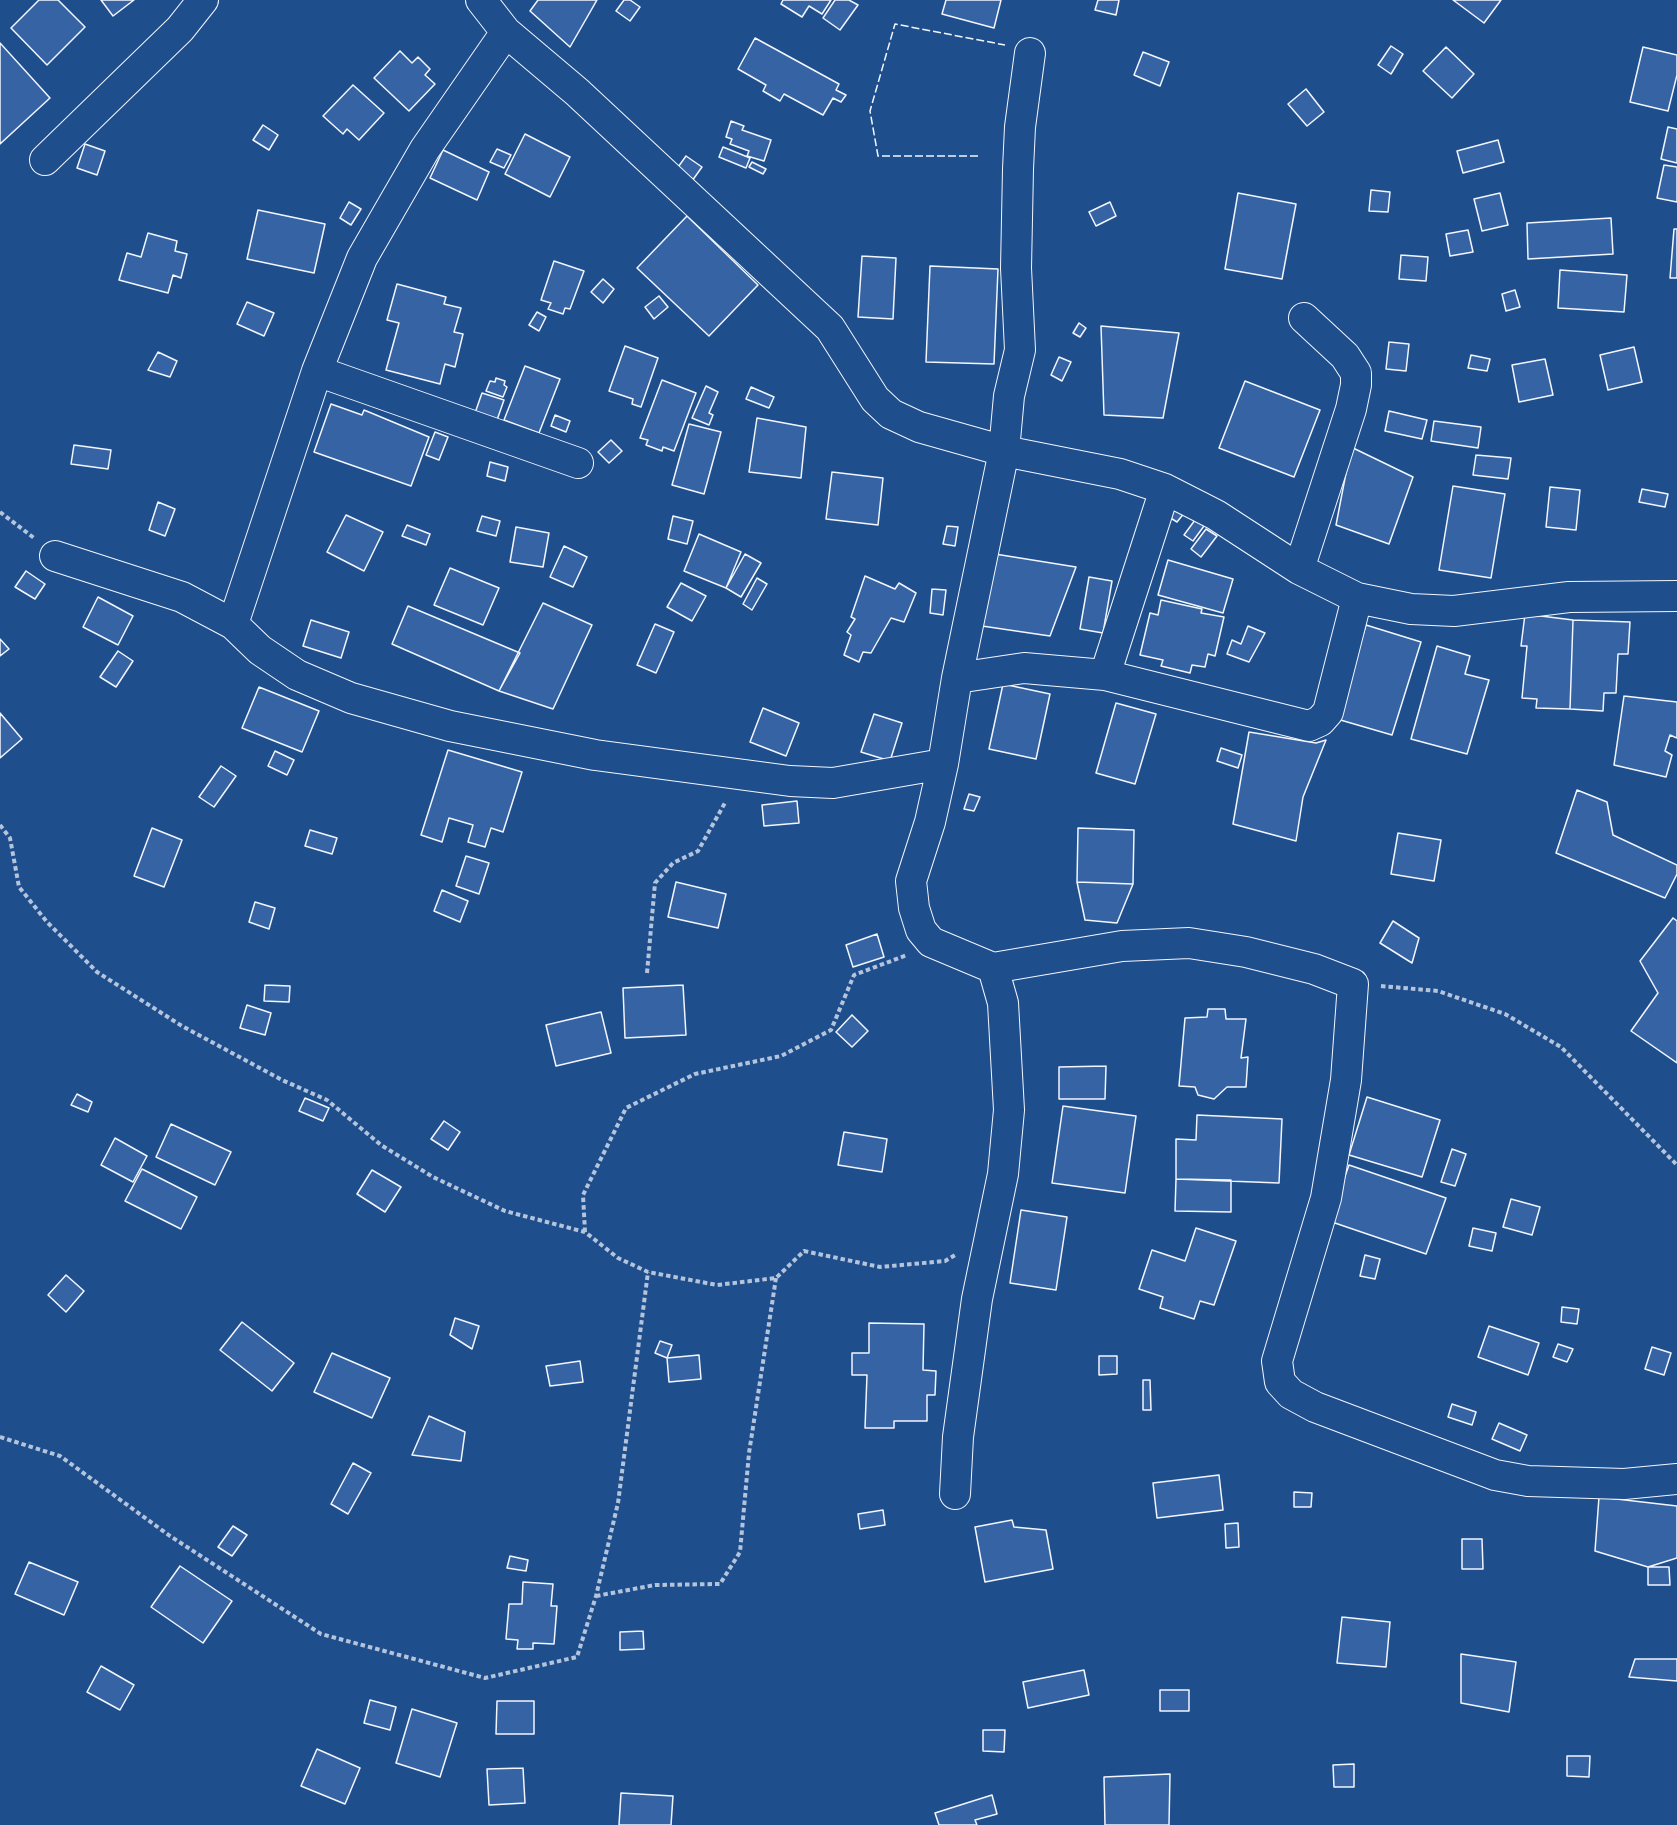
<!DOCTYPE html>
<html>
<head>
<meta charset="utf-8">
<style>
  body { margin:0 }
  canvas { display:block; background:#1f4e8c }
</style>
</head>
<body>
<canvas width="1677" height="1825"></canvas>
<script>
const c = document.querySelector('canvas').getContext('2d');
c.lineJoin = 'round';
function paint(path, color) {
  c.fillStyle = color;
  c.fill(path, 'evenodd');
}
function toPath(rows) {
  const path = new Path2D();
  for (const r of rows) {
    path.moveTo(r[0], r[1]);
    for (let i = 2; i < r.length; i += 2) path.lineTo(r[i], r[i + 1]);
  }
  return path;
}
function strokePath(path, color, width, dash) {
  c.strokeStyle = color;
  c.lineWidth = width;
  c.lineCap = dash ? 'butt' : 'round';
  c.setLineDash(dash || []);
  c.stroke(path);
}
const building = toPath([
  [39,0,58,0,85,27,47,65,11,28,39,0],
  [101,0,134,0,113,16,101,0],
  [538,0,597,0,570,47,530,11,538,0],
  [624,0,630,0,640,7,630,21,616,11,624,0],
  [783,0,831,0,822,14,809,6,802,17,781,4,783,0],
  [835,0,849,0,858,5,840,30,823,18,835,0],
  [946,0,1001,0,994,28,942,14,946,0],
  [1098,0,1119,0,1116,15,1095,10,1098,0],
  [1453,0,1501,0,1484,23,1453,0],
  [755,38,839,84,836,90,846,95,841,102,833,98,823,115,784,94,780,101,763,91,766,85,738,69,755,38],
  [0,43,50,98,0,144,0,43],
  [1391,46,1403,54,1391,74,1378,65,1391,46],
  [1446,47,1474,74,1452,98,1423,71,1446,47],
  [1643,47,1677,55,1677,75,1668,111,1630,102,1643,47],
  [400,51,412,63,418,57,430,69,425,75,435,84,409,111,374,78,400,51],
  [1143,52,1169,62,1160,86,1134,75,1143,52],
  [353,85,384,113,359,140,347,129,343,134,323,116,353,85],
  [1306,89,1324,112,1307,126,1288,104,1306,89],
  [731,121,744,126,742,130,771,140,764,161,747,156,749,151,730,144,732,139,726,137,731,121],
  [263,125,278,135,269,150,253,140,263,125],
  [1668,127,1677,129,1677,163,1661,159,1668,127],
  [525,134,570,157,550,197,505,174,525,134],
  [1498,140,1504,162,1463,173,1457,151,1498,140],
  [85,144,105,151,97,175,77,168,85,144],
  [723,147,750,158,746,168,719,157,723,147],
  [497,149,511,155,504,168,490,162,497,149],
  [443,150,489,172,477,200,430,178,443,150],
  [686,156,702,167,692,181,676,170,686,156],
  [752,162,766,169,763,174,749,167,752,162],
  [1664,165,1677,167,1677,202,1657,198,1664,165],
  [1371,190,1390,192,1388,212,1369,211,1371,190],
  [1238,193,1296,204,1282,279,1225,269,1238,193],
  [1500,193,1508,225,1482,231,1474,199,1500,193],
  [349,202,361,209,351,225,340,218,349,202],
  [1110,202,1116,216,1096,226,1089,212,1110,202],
  [258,210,325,224,314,273,247,259,258,210],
  [687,216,758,285,709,336,637,268,687,216],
  [1611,218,1613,254,1528,259,1527,223,1611,218],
  [1674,229,1677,229,1677,278,1670,278,1674,229],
  [1468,230,1473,252,1450,256,1446,234,1468,230],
  [148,233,177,241,175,251,187,254,181,278,173,275,168,293,119,280,127,253,141,257,148,233],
  [1401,255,1428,257,1426,281,1399,279,1401,255],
  [862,256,896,258,893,319,858,317,862,256],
  [554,261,584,271,570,309,565,308,563,314,548,309,551,303,541,300,554,261],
  [930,266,998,269,994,364,926,362,930,266],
  [1560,270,1627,275,1624,312,1558,308,1560,270],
  [603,279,614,289,603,303,591,292,603,279],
  [397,284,446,297,444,304,461,308,454,332,463,334,455,367,445,364,440,384,386,370,399,323,387,320,397,284],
  [1515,290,1520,307,1506,311,1502,294,1515,290],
  [659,296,668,307,654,319,645,307,659,296],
  [247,302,274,313,264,336,237,324,247,302],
  [537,312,546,317,539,331,529,325,537,312],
  [1079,323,1086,328,1080,337,1073,333,1079,323],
  [1101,326,1179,333,1163,418,1104,415,1101,326],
  [1389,342,1409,344,1406,371,1386,369,1389,342],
  [625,346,658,358,641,407,632,404,633,399,609,391,625,346],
  [1634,347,1642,382,1608,390,1600,355,1634,347],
  [158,352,177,361,170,377,148,370,158,352],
  [1471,355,1490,359,1487,371,1468,368,1471,355],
  [1059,357,1071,362,1062,381,1051,375,1059,357],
  [1545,359,1553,395,1519,402,1512,365,1545,359],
  [525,366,560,379,539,433,504,420,525,366],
  [496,378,505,381,504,385,507,387,503,397,486,391,490,381,495,382,496,378],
  [662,380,696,393,674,451,663,447,662,451,646,445,648,440,640,438,662,380],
  [1245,381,1320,410,1294,477,1219,448,1245,381],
  [706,386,718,392,709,413,713,415,709,425,692,418,706,386],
  [751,387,774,397,769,408,746,399,751,387],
  [482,393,504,400,497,420,475,413,482,393],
  [331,404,362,415,364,410,429,437,411,486,314,452,331,404],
  [1389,411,1427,420,1422,439,1385,431,1389,411],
  [555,415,570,421,566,432,551,426,555,415],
  [757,418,806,427,801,478,749,472,757,418],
  [1434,421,1481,427,1478,448,1431,441,1434,421],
  [689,424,721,432,704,494,672,485,689,424],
  [435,432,448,437,439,460,426,455,435,432],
  [611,440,622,451,609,463,598,452,611,440],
  [74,445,111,450,108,469,71,464,74,445],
  [1351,447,1413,477,1389,544,1336,525,1351,447],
  [1476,455,1511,458,1508,479,1473,475,1476,455],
  [490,462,508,467,505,481,487,476,490,462],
  [832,472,883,478,878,525,826,519,832,472],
  [1453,486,1505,494,1491,578,1439,570,1453,486],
  [1550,487,1580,490,1576,530,1546,527,1550,487],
  [1642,489,1668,494,1665,507,1639,502,1642,489],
  [158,502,175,509,165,536,149,530,158,502],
  [1176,506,1185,512,1177,522,1169,517,1176,506],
  [346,515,383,532,364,571,327,552,346,515],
  [482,516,500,521,496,536,477,531,482,516],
  [673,516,693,521,687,544,668,539,673,516],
  [1195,520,1204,526,1193,541,1184,535,1195,520],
  [407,525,430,534,426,545,402,536,407,525],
  [947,526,958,527,955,546,943,544,947,526],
  [516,527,549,533,543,567,510,562,516,527],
  [1206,529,1217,536,1201,557,1191,549,1206,529],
  [699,534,741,552,726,588,684,571,699,534],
  [564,546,587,557,573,587,550,577,564,546],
  [745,554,761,563,741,597,726,588,745,554],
  [995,554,1076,567,1050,636,982,626,995,554],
  [1168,560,1233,579,1223,613,1158,595,1168,560],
  [450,568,499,588,483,625,434,605,450,568],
  [26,571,45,584,35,599,15,587,26,571],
  [865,576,895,589,899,583,916,593,904,622,891,618,871,653,863,652,859,662,844,655,851,635,847,632,855,619,851,617,865,576],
  [1089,577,1112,581,1103,633,1080,629,1089,577],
  [757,578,767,584,752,610,743,604,757,578],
  [681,583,706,596,692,621,667,607,681,583],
  [932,589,946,590,943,615,930,613,932,589],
  [98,597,133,616,118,645,83,627,98,597],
  [1161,600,1202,609,1201,613,1224,617,1215,656,1208,654,1205,667,1192,665,1190,673,1161,666,1163,660,1140,655,1150,613,1158,615,1161,600],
  [543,603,592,625,553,709,499,691,543,603],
  [408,606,520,653,499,691,392,644,408,606],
  [1525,614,1573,620,1570,709,1536,708,1537,699,1522,698,1527,646,1521,646,1525,614],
  [311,620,349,632,341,658,303,646,311,620],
  [1573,620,1630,622,1628,654,1618,654,1616,693,1604,693,1603,711,1570,709,1573,620],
  [655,624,674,632,656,673,637,665,655,624],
  [1366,625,1421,642,1392,735,1337,719,1366,625],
  [1248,626,1265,633,1249,662,1227,654,1232,640,1241,644,1248,626],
  [0,639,9,649,0,656,0,639],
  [1437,646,1470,656,1465,674,1489,680,1467,754,1411,739,1437,646],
  [118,651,133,661,116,687,100,677,118,651],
  [1003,684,1050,694,1036,759,989,749,1003,684],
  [259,687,319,711,302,752,242,728,259,687],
  [1624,696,1677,702,1677,738,1670,735,1665,751,1672,755,1666,777,1614,765,1624,696],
  [1116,703,1156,714,1135,784,1096,773,1116,703],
  [763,708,799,723,786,756,750,742,763,708],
  [0,713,22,739,0,758,0,713],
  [874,714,902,723,890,761,861,752,874,714],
  [1249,732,1316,743,1326,740,1303,797,1296,841,1233,824,1249,732],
  [1221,748,1242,755,1238,768,1217,761,1221,748],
  [448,750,522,772,503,832,491,828,485,847,468,842,473,825,449,818,442,842,421,835,448,750],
  [275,751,294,760,287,775,268,766,275,751],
  [221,766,236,776,214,807,199,797,221,766],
  [1577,790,1607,802,1613,835,1677,865,1677,874,1665,898,1556,853,1577,790],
  [969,794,980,797,974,811,964,809,969,794],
  [797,801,799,823,764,826,762,805,797,801],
  [152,828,182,840,164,887,134,876,152,828],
  [1078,828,1134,830,1133,884,1077,882,1078,828],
  [310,830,337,838,332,854,305,846,310,830],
  [1398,833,1441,840,1434,881,1391,874,1398,833],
  [466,856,489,863,479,894,456,886,466,856],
  [676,882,726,894,718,928,668,917,676,882],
  [1077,882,1133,884,1117,923,1085,920,1077,882],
  [442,890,468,901,460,922,434,911,442,890],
  [255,902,275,908,269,929,249,922,255,902],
  [1673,918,1677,921,1677,1063,1631,1031,1658,993,1640,961,1673,918],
  [1393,921,1419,938,1412,963,1380,943,1393,921],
  [877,934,884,957,853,967,846,945,877,934],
  [265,985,290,986,289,1002,264,1001,265,985],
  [683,985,686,1035,625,1038,623,988,683,985],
  [247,1005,271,1013,265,1035,240,1028,247,1005],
  [1208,1009,1225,1009,1226,1019,1246,1019,1241,1058,1248,1057,1246,1087,1227,1087,1214,1099,1198,1095,1195,1087,1179,1086,1185,1018,1207,1017,1208,1009],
  [601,1012,611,1053,556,1066,546,1025,601,1012],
  [852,1015,868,1031,852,1047,836,1032,852,1015],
  [1106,1066,1105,1099,1059,1099,1059,1067,1106,1066],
  [77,1094,92,1102,88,1112,71,1105,77,1094],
  [1367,1097,1440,1120,1422,1177,1349,1155,1367,1097],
  [305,1098,329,1108,323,1121,299,1111,305,1098],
  [1063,1106,1136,1116,1125,1193,1052,1183,1063,1106],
  [1197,1115,1282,1119,1279,1183,1176,1179,1176,1139,1196,1140,1197,1115],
  [444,1121,460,1132,448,1150,431,1139,444,1121],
  [171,1124,231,1152,215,1185,156,1157,171,1124],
  [844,1132,887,1139,882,1172,838,1165,844,1132],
  [115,1138,147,1156,133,1182,101,1165,115,1138],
  [1452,1149,1466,1154,1455,1186,1441,1182,1452,1149],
  [1349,1165,1446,1198,1426,1254,1329,1221,1349,1165],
  [142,1169,197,1197,181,1229,125,1201,142,1169],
  [372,1170,401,1187,385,1212,357,1194,372,1170],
  [1176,1179,1231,1180,1231,1212,1175,1211,1176,1179],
  [1511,1199,1540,1207,1532,1235,1503,1227,1511,1199],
  [1021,1210,1067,1217,1056,1290,1010,1283,1021,1210],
  [1196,1228,1236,1241,1214,1305,1200,1301,1194,1319,1160,1308,1163,1297,1139,1289,1152,1250,1185,1261,1196,1228],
  [1473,1228,1496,1233,1492,1251,1469,1246,1473,1228],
  [1365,1255,1380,1259,1375,1279,1360,1276,1365,1255],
  [66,1275,84,1291,66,1312,48,1295,66,1275],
  [1562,1307,1579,1309,1577,1324,1561,1322,1562,1307],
  [455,1318,479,1326,472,1349,450,1335,455,1318],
  [242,1322,294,1363,272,1391,220,1350,242,1322],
  [869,1323,924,1324,923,1370,936,1371,935,1395,927,1395,927,1421,894,1421,894,1428,865,1428,867,1375,852,1375,852,1353,869,1353,869,1323],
  [1489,1326,1539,1343,1528,1375,1478,1357,1489,1326],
  [660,1341,672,1345,667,1358,655,1353,660,1341],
  [1558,1344,1573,1349,1567,1362,1553,1357,1558,1344],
  [1652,1347,1671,1353,1664,1375,1645,1369,1652,1347],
  [332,1353,390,1378,372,1418,314,1392,332,1353],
  [699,1355,701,1379,669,1382,667,1358,699,1355],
  [1099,1356,1117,1356,1117,1374,1099,1375,1099,1356],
  [580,1361,583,1382,550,1386,546,1366,580,1361],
  [1143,1380,1150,1380,1151,1410,1143,1410,1143,1380],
  [1452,1404,1476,1412,1472,1425,1448,1417,1452,1404],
  [429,1416,465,1432,461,1461,412,1455,429,1416],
  [1499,1423,1527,1435,1520,1451,1492,1439,1499,1423],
  [353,1463,371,1473,348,1514,331,1504,353,1463],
  [1219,1475,1223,1510,1157,1518,1153,1483,1219,1475],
  [1294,1492,1312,1493,1311,1507,1294,1507,1294,1492],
  [1599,1497,1677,1506,1677,1558,1648,1567,1595,1551,1599,1497],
  [883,1510,885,1525,860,1529,858,1514,883,1510],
  [1012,1520,1014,1527,1046,1530,1053,1569,985,1582,975,1527,1012,1520],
  [1238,1523,1239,1547,1226,1548,1225,1524,1238,1523],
  [233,1526,247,1535,232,1556,218,1547,233,1526],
  [1462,1539,1482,1539,1483,1569,1462,1569,1462,1539],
  [510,1556,528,1560,526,1571,507,1568,510,1556],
  [29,1562,78,1582,64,1615,15,1594,29,1562],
  [180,1566,232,1601,203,1643,151,1607,180,1566],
  [1648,1567,1669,1567,1670,1585,1648,1585,1648,1567],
  [523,1582,553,1584,551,1606,557,1606,554,1644,533,1643,533,1649,517,1649,518,1640,506,1639,509,1604,522,1604,523,1582],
  [1342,1617,1390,1622,1386,1667,1337,1663,1342,1617],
  [643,1631,644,1649,620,1650,620,1632,643,1631],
  [1461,1654,1516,1662,1509,1712,1461,1703,1461,1654],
  [1635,1659,1677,1659,1677,1681,1629,1677,1635,1659],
  [101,1666,134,1685,120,1710,87,1692,101,1666],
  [1084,1670,1089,1695,1028,1708,1023,1682,1084,1670],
  [1160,1690,1189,1690,1189,1711,1160,1711,1160,1690],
  [370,1700,396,1707,390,1730,364,1723,370,1700],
  [497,1701,534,1701,534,1734,496,1734,497,1701],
  [412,1709,457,1723,440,1777,396,1763,412,1709],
  [983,1730,1005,1730,1004,1752,983,1751,983,1730],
  [317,1749,360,1768,345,1804,301,1786,317,1749],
  [1567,1756,1590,1756,1589,1777,1567,1776,1567,1756],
  [1354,1764,1354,1787,1334,1787,1333,1765,1354,1764],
  [523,1768,525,1803,489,1805,487,1769,523,1768],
  [1170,1774,1169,1825,1105,1825,1104,1777,1170,1774],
  [621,1793,673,1796,671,1825,619,1825,621,1793],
  [992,1795,997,1814,975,1820,977,1825,939,1825,935,1813,992,1795]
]);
paint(building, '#3563a3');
strokePath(building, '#f2f6ff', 1.5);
const minor = toPath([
  [481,0,506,32,577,92,830,328,875,399,891,414,919,427,1004,451,1120,474,1165,489,1216,515,1299,569,1357,598,1411,609,1454,611,1569,597,1677,596],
  [1030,53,1020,127,1018,169,1016,268,1020,350,1009,396,1004,451,957,678,943,764,930,822,911,881,914,908,921,930,931,942,993,968,1122,946,1189,943,1246,952,1314,969,1353,984,1346,1080,1326,1198,1277,1361,1280,1382,1291,1394,1315,1407,1495,1475,1528,1481,1624,1484,1677,1479],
  [45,160,180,29,203,0],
  [317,371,578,463],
  [55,556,182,597,233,624,260,650,297,675,351,698,450,726,595,755,790,781,833,783,943,764],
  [1299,569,1351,409,1356,385,1356,373,1345,356,1304,318],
  [233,624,317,371,362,258,425,149,506,32],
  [1105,675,1309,726,1320,721,1328,712,1357,598],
  [957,678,1024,668,1105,675,1165,489],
  [955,1494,958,1437,977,1299,1003,1174,1009,1110,1003,1003,993,968]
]);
strokePath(minor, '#f2f6ff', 32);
strokePath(toPath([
  [0,512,34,538],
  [0,825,10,838,19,887,47,922,97,972,182,1026,282,1080,327,1100,381,1145,433,1177,505,1211,585,1232,618,1258,648,1272,717,1285,776,1278,804,1251,880,1267,945,1261,957,1254],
  [647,973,655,883,673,863,698,851,726,801],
  [1381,986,1438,991,1505,1014,1561,1047,1677,1165],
  [585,1232,583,1195,626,1108,695,1074,781,1056,831,1030,854,975,907,955],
  [0,1437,60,1456,170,1536,321,1634,485,1678,577,1657,596,1596,618,1503,648,1272],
  [596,1596,655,1585,720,1584,740,1552,749,1453,776,1278]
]), '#b3c4dc', 4, [4.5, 3]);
strokePath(minor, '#1f4e8c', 30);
strokePath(toPath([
  [978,156,878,156,870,111,895,24,1005,45]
]), '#f2f6ff', 1.5, [8, 3]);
</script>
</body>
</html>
